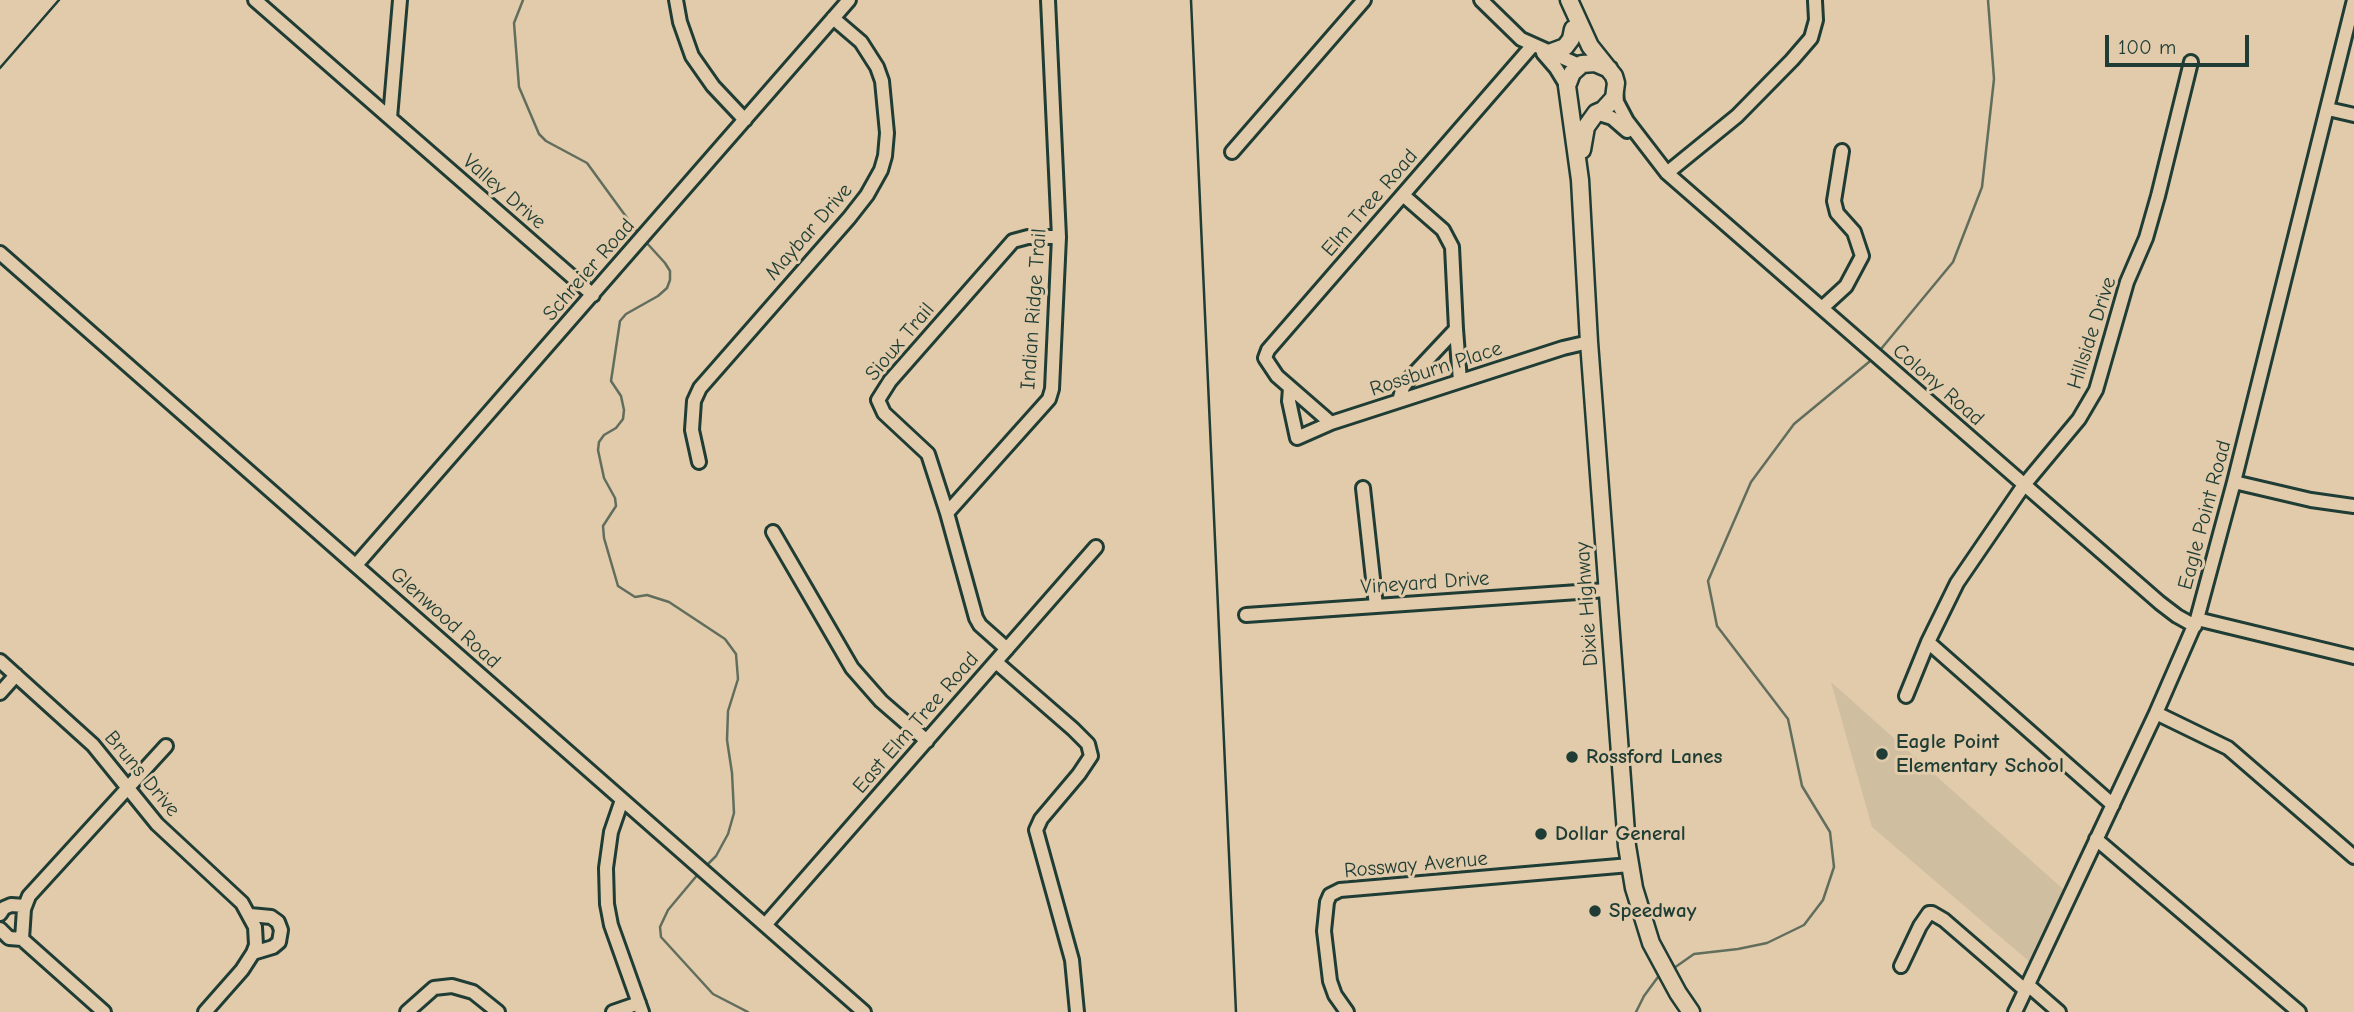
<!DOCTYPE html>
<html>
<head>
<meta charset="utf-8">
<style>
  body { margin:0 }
  #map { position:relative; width:2354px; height:1012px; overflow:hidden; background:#e1cbab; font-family:"Comic Neue",sans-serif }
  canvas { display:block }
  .scale { position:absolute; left:2105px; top:35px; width:144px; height:32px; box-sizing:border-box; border:4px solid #1f3d34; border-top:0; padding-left:9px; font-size:21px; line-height:24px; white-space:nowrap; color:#1f3d34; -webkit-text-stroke:5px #e1cbab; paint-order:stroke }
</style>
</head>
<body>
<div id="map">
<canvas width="2354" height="1012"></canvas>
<div class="scale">100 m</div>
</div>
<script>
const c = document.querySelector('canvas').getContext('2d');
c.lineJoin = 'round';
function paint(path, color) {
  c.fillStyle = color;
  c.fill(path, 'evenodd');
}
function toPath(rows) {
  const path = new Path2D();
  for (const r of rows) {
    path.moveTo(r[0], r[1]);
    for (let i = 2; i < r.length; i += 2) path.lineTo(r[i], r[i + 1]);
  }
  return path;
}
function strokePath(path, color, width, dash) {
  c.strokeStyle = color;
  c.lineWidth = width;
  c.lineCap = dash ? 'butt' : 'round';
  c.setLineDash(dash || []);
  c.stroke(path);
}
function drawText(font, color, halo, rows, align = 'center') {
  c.font = font + ' "Comic Neue",sans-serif';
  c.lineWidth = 6;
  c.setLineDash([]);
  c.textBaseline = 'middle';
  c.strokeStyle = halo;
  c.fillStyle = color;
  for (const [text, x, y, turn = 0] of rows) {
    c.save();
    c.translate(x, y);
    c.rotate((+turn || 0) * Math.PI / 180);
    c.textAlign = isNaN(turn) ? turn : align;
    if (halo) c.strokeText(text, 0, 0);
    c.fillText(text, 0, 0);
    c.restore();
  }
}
paint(toPath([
  [1831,682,2064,890,2031,963,1872,827]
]), '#cfbea0');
strokePath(toPath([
  [523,0,514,23,519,87,539,134,546,141,587,163,638,233],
  [645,241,665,263,670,271,670,280,667,288,658,296,626,314,620,321,611,381,621,396,624,410,623,419,616,428,604,435,599,442,598,450,604,478,615,498,616,506,603,526,604,538,618,586,635,597,647,595,669,602,725,639,736,654,738,679,728,711,727,740,732,773,734,813,728,834,716,856,704,868],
  [1881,349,1953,262,1982,187,1994,79,1988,0],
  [699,873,668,910,660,927,661,937,713,994,748,1012],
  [1674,968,1694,954,1738,949,1767,943,1804,925,1823,900,1834,867,1830,832,1802,786,1788,719,1717,626,1708,581,1751,482,1794,424,1869,362],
  [1636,1012,1644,996,1658,977]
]), '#626e5d', 2.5);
const minor = toPath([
  [255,0,390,118,400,0],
  [676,0,680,22,692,56,713,86,745,120],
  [1481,0,1521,39,1579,65],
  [1543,53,1556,68,1567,86],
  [1616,91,1617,102,1627,121,1667,173,2160,603,2177,616,2195,626],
  [2328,109,2354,115],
  [1596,113,1612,118,1627,131],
  [390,118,593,295],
  [1232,152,1364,0],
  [1667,173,1737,116,1792,60,1811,38,1816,20,1815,1],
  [0,253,864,1012],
  [1822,308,1846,286,1862,256,1854,232,1837,213,1834,201,1842,151],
  [1456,329,1460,381],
  [1290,388,1289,401,1297,438,1331,423,1563,348,1589,342],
  [1399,401,1403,387,1410,378,1456,329,1452,247,1443,230,1403,195],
  [1331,423,1277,376,1265,358,1268,350,1533,45],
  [699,462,692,430,694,401,700,388,849,218,867,195,881,170,885,156,887,133,882,81,877,67,861,42,833,18],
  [2234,482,2311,500,2354,506],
  [1363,488,1376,606],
  [947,513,928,454,884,413,878,400,890,381,1013,241,1028,237,1059,237],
  [773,532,852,668,881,701,927,741],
  [356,565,849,0],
  [1246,615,1607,590],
  [2197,619,2354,657],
  [1928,642,2113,805],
  [1007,649,980,625,976,618,947,513,1049,399,1052,389,1059,237,1048,0],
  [0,661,93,745,157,824,242,903,255,927,256,945,253,953],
  [996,662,1073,729,1088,744,1091,756,1079,774,1041,819,1036,830,1072,960,1077,1012],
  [0,693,16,675],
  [1906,696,1928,642,1957,583,2024,485,2079,419,2096,390,2127,282,2146,238,2158,196,2191,62],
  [2156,713,2228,748,2354,857],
  [622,800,611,832,606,868,607,904,611,925,642,1012],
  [2096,839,2299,1012],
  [0,914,4,908,11,905,25,906],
  [765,925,1096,547],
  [0,929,9,938,22,939],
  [22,939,24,909,29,896,166,746],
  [22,939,104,1012],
  [1901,966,1920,926,1929,913,1932,913,1944,920,2025,990],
  [2028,985,2059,1012],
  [205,1012,242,970,253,953,273,947,279,942,281,930,278,922,271,917,250,915],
  [407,1012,434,988,452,986,473,992,498,1012],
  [613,1012,639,1003],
  [1347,1012,1335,995,1330,981,1324,931,1327,902,1330,895,1340,890,1630,865],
  [2015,1012,2156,713,2197,619,2234,482,2354,0]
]);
const major = toPath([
  [1569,0,1590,46,1614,76,1616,83,1614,98,1603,110,1596,113,1586,127,1582,150],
  [1549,53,1565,47,1571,39,1573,29],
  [1609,69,1595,63,1582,64,1572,73,1567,86,1580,180,1589,342,1627,846,1634,888,1651,943,1678,993,1691,1012]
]);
strokePath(minor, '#1f3d34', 18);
strokePath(major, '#1f3d34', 21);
strokePath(minor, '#e1cbab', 12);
strokePath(major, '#e1cbab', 16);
strokePath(toPath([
  [1191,0,1236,1012],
  [0,68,59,0]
]), '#1f3d34', 2.5);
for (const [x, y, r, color] of [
  [1882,754,7,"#1f3d34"],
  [1572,757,7,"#1f3d34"],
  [1541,834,7,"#1f3d34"],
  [1595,911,7,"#1f3d34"]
]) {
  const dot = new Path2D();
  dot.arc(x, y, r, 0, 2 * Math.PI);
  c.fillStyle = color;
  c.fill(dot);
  strokePath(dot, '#e1cbab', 2.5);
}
drawText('21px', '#1f3d34', '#e1cbab', [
  ["Valley Drive",504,192,41],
  ["Elm Tree Road",1370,203,-49],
  ["Maybar Drive",809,232,-49],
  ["Schreier Road",589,270,-49],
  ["Indian Ridge Trail",1034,309,-86],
  ["Hillside Drive",2092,333,-72],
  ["Sioux Trail",900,342,-50],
  ["Rossburn Place",1436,369,-18],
  ["Colony Road",1938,385,41],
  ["Eagle Point Road",2205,515,-75],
  ["Vineyard Drive",1425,583,-4],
  ["Dixie Highway",1587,604,-94],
  ["Glenwood Road",445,618,42],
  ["East Elm Tree Road",916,723,-49],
  ["Bruns Drive",142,774,50],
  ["Rossway Avenue",1416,865,-5]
]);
drawText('bold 21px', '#1f3d34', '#e1cbab', [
  ["Eagle Point",1896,742],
  ["Elementary School",1896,766],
  ["Rossford Lanes",1586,757],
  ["Dollar General",1555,834],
  ["Speedway",1609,911]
], 'left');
</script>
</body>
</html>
